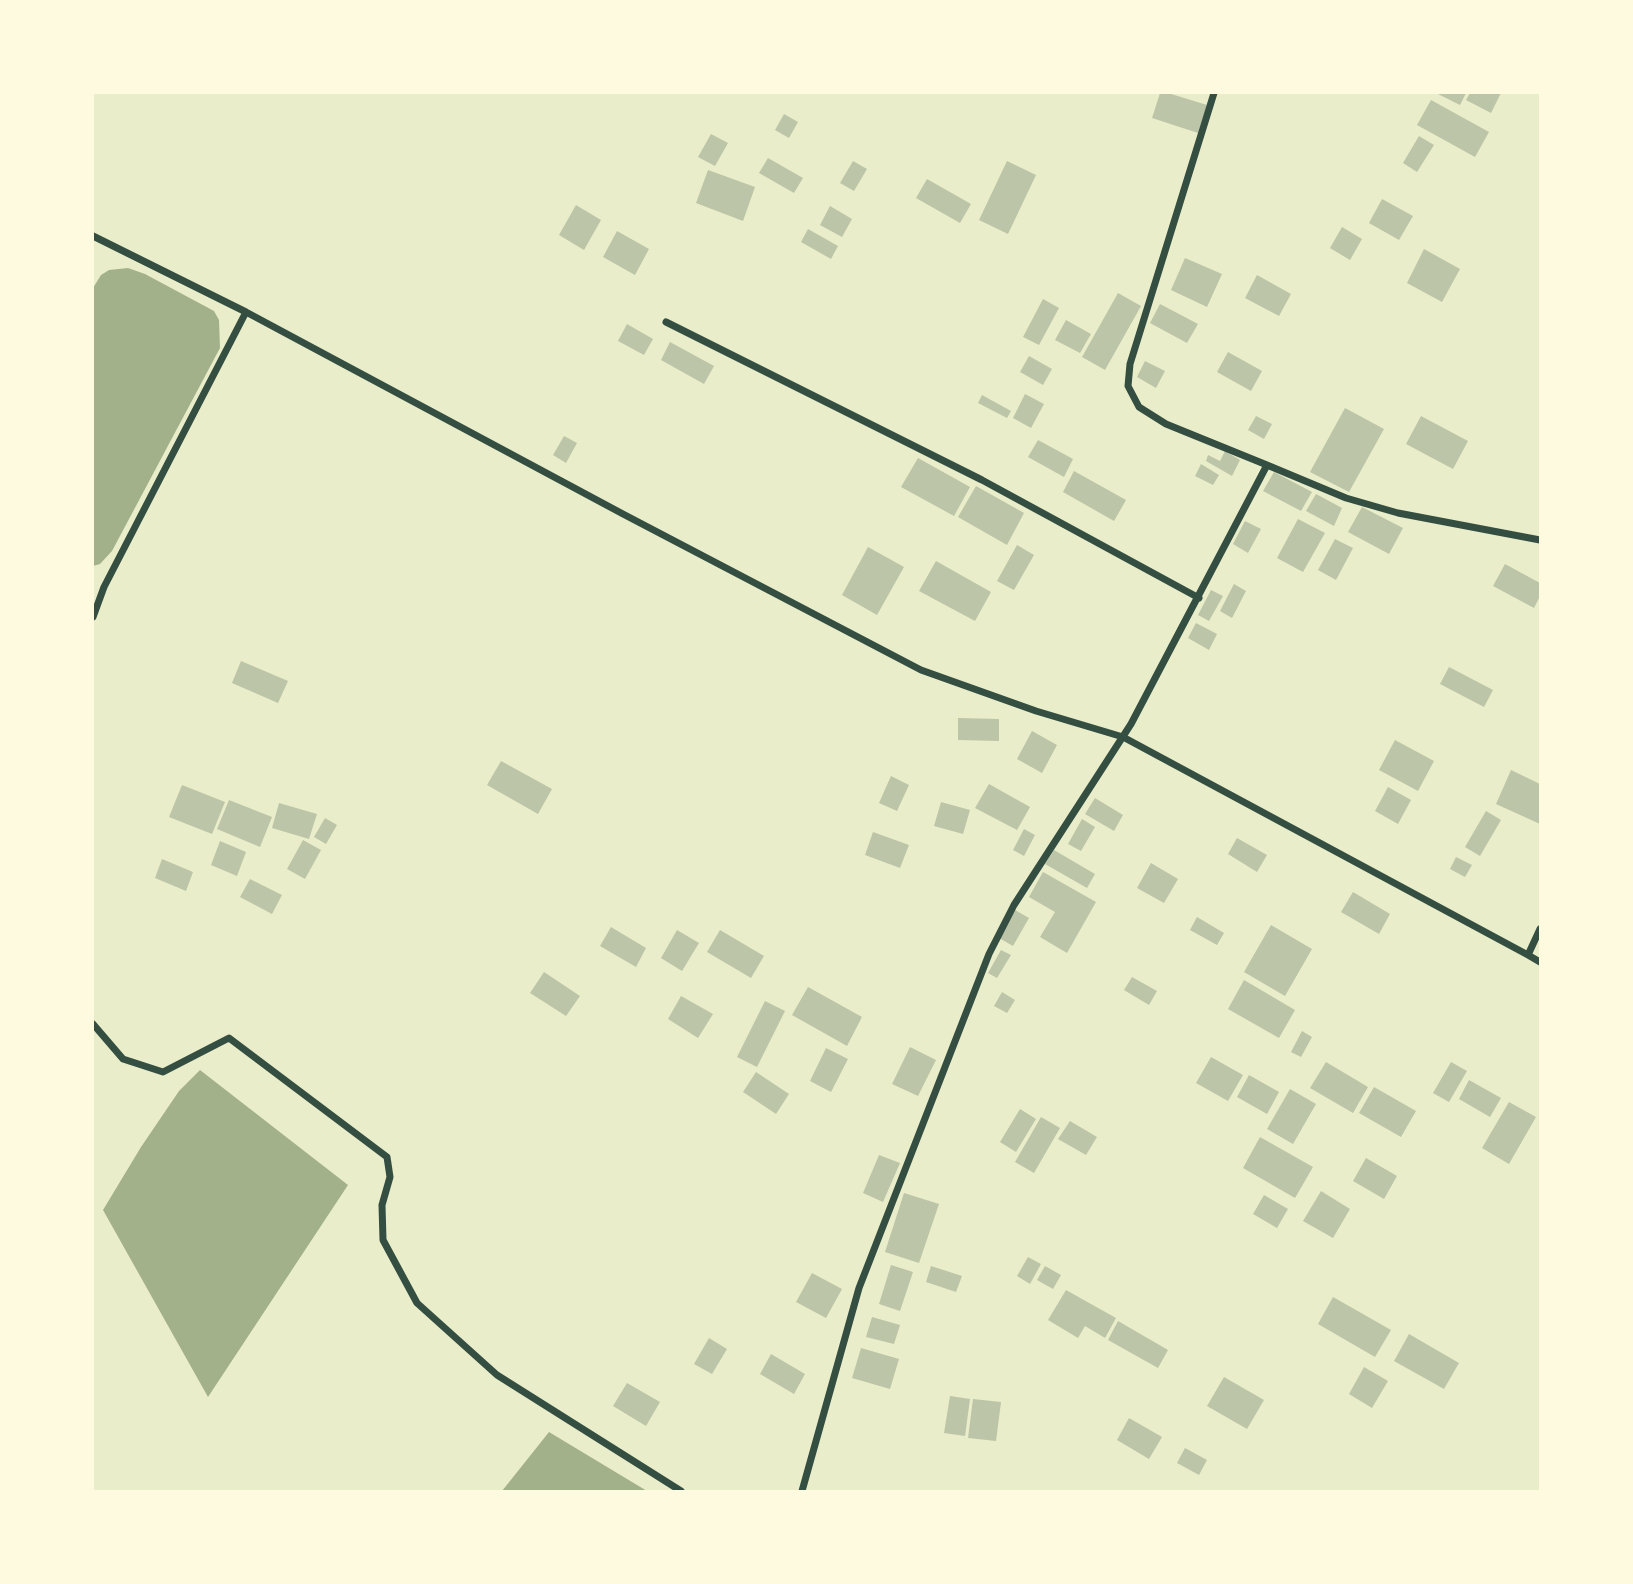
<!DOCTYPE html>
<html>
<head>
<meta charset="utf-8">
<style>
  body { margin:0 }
  #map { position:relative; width:1633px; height:1584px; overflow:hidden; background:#e9edc9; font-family:"Fira Sans Condensed",sans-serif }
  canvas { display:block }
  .frame { position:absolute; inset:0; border:94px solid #fefae0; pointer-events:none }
</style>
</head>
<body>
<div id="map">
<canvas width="1633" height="1584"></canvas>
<div class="frame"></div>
</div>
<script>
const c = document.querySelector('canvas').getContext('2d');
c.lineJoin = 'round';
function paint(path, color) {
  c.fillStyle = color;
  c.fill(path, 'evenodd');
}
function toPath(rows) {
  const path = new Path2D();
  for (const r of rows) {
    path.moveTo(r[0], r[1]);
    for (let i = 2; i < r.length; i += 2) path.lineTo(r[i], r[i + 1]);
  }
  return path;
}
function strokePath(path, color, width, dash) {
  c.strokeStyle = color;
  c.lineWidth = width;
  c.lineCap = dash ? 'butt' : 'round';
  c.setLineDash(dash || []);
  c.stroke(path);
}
paint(toPath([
  [128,268,145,274,214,311,219,320,220,348,112,551,100,564,93,566,93,288,101,275,109,270],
  [200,1070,348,1185,208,1397,103,1210,141,1147,179,1091],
  [549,1432,647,1491,502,1491]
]), '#a3b18a');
paint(toPath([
  [1160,93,1168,93,1207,105,1198,133,1152,118],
  [1436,93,1466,93,1460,105],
  [1470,93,1501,93,1491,113,1466,100],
  [1431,100,1489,132,1475,157,1417,125],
  [784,114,798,122,789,138,775,130],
  [711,134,728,143,715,166,698,157],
  [1419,136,1434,145,1417,172,1403,163],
  [768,158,803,178,794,193,759,173],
  [853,161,867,169,854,191,840,183],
  [1007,161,1036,175,1008,234,979,220],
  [708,170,755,187,743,221,696,203],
  [927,179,971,204,960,223,916,198],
  [1382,199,1413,216,1399,240,1369,223],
  [576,205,601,220,584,250,559,235],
  [830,206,852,219,842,237,820,225],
  [1342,227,1362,239,1350,260,1330,248],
  [808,229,838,246,831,259,801,242],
  [617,231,649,249,635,275,603,257],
  [1424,249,1460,269,1442,302,1407,283],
  [1185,258,1222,274,1207,307,1171,290],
  [1257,275,1291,294,1279,316,1245,298],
  [1118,293,1141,306,1105,370,1082,357],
  [1043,299,1059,308,1039,345,1023,337],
  [1160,304,1198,324,1187,343,1150,323],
  [1066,320,1091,334,1080,353,1055,340],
  [627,324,653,339,644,355,618,341],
  [670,342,714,366,704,384,661,360],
  [1228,352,1262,371,1251,391,1217,372],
  [1029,356,1052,369,1043,385,1020,372],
  [1145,361,1165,371,1156,388,1137,377],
  [1025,394,1044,404,1031,428,1013,418],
  [982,395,1011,411,1007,418,978,403],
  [1345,408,1384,429,1349,492,1310,472],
  [1256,416,1272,424,1264,439,1248,430],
  [1421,416,1468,441,1453,469,1406,444],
  [564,436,577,443,566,463,553,455],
  [1038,440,1073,459,1064,477,1028,457],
  [1225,451,1240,460,1232,476,1206,461,1208,455,1220,461],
  [918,458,970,487,954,516,901,487],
  [1201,464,1219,475,1213,485,1195,476],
  [1074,471,1126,500,1114,521,1063,492],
  [1274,472,1312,492,1301,511,1263,491],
  [976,486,1024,513,1007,545,958,517],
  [1316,494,1342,508,1334,526,1306,511],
  [1362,507,1403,528,1389,554,1348,532],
  [1298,519,1325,533,1303,572,1277,558],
  [1245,521,1261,529,1248,553,1233,544],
  [1335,539,1353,548,1336,580,1318,570],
  [1017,545,1034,555,1014,590,997,581],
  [868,547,904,567,877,615,842,595],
  [936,561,991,592,975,621,919,591],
  [1505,564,1540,583,1540,596,1534,608,1493,586],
  [1234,584,1246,591,1232,618,1220,611],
  [1211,590,1223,596,1209,621,1198,615],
  [1196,623,1217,634,1209,650,1188,638],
  [241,661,288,681,278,703,232,683],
  [1449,667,1493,690,1484,707,1440,684],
  [958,718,999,719,999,741,958,740],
  [1032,731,1057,745,1042,773,1017,759],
  [1395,740,1434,761,1418,791,1379,770],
  [501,761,552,789,538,814,487,785],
  [1511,770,1540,784,1540,824,1496,804],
  [891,776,909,785,897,811,879,803],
  [989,784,1030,807,1017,830,975,808],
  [182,785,225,802,212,834,169,817],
  [1388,787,1411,800,1398,824,1375,811],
  [1095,798,1123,815,1114,831,1085,814],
  [229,800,272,817,260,847,217,829],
  [941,802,970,810,963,834,934,826],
  [279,803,317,814,309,839,272,828],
  [1486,811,1501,820,1480,856,1465,847],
  [325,818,337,825,326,844,314,837],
  [1082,819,1095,827,1081,851,1068,844],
  [1024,829,1035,835,1024,856,1013,850],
  [873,832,909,845,900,868,865,855],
  [1237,838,1267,855,1257,872,1228,854],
  [303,840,321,850,305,879,287,869],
  [220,841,246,852,237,876,211,865],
  [1054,850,1095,874,1087,888,1045,864],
  [1456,857,1472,865,1465,877,1450,869],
  [162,859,193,872,186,891,155,878],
  [1151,863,1178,879,1164,903,1137,888],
  [1043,872,1096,902,1067,953,1040,937,1055,912,1029,897],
  [250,879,282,895,272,914,240,897],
  [1353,892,1390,914,1379,934,1341,912],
  [1015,910,1029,918,1013,946,999,938],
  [1197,917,1224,933,1217,945,1190,930],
  [1271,925,1312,949,1285,996,1244,972],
  [611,927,646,948,636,967,600,946],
  [677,930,699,943,682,971,661,958],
  [720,930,764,956,751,978,707,952],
  [1001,950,1011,955,997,978,988,973],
  [544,972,580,996,566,1016,530,993],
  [1132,977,1157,991,1149,1005,1124,990],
  [1244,980,1295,1010,1279,1038,1228,1009],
  [808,987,862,1017,847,1046,792,1015],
  [1002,992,1015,1000,1007,1013,994,1006],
  [681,996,713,1014,698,1038,668,1019],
  [765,1001,785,1011,757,1067,737,1057],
  [1302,1031,1312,1037,1301,1057,1291,1052],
  [910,1047,936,1060,918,1096,892,1084],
  [826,1048,848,1059,831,1092,810,1081],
  [1211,1057,1243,1075,1228,1101,1196,1083],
  [1326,1062,1368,1087,1353,1113,1310,1088],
  [1451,1062,1467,1071,1449,1102,1433,1093],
  [756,1072,789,1094,776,1114,743,1092],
  [1249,1075,1279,1092,1267,1114,1237,1097],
  [1469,1080,1501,1098,1490,1117,1459,1099],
  [1374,1087,1416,1111,1401,1137,1359,1113],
  [1290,1089,1316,1104,1293,1144,1267,1129],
  [1509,1102,1536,1117,1509,1164,1482,1148],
  [1020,1109,1036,1119,1016,1152,1000,1142],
  [1041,1117,1060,1128,1034,1173,1015,1162],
  [1070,1121,1097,1137,1086,1155,1058,1139],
  [1260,1137,1313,1167,1295,1198,1243,1168],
  [879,1155,900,1163,883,1202,863,1193],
  [1366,1158,1397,1176,1384,1199,1353,1181],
  [1321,1191,1350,1209,1333,1238,1303,1221],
  [904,1193,939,1204,919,1263,885,1252],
  [1264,1195,1288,1209,1277,1228,1253,1214],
  [1028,1257,1041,1264,1030,1284,1017,1276],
  [891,1265,913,1272,900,1311,879,1304],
  [931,1266,962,1276,956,1292,926,1282],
  [1045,1266,1061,1275,1053,1289,1037,1280],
  [812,1273,842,1289,826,1318,796,1302],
  [1066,1290,1116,1318,1105,1338,1085,1326,1078,1338,1048,1320],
  [1333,1297,1391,1330,1375,1357,1318,1324],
  [872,1317,900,1325,894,1344,866,1337],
  [1118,1321,1168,1350,1158,1368,1108,1340],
  [1409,1334,1459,1363,1444,1389,1394,1361],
  [709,1338,727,1349,712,1374,694,1364],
  [861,1348,899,1359,890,1389,852,1378],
  [771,1354,805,1374,794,1394,760,1374],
  [1364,1367,1388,1381,1372,1408,1349,1394],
  [1224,1377,1264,1400,1247,1429,1207,1406],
  [627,1383,660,1402,646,1426,613,1406],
  [950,1396,970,1399,965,1436,944,1433],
  [973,1399,1001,1402,996,1441,968,1438],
  [1129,1418,1162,1437,1149,1459,1117,1440],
  [1185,1448,1207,1460,1199,1475,1177,1463]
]), '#bcc5a7');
strokePath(toPath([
  [1214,93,1130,364,1128,386,1139,407,1166,424,1267,465],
  [93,236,246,312,104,587,93,617],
  [246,312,623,514,921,670,1036,711,1123,737,1528,955,1540,929],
  [666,322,982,480,1199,598],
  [1528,955,1540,962],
  [93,1024,123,1059,163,1072,229,1038,387,1157,390,1177,382,1205,383,1240,417,1303,497,1375,681,1491],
  [802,1491,859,1288,989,954,1014,905,1131,724,1267,465,1346,498,1398,513,1540,540]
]), '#344e41', 7);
</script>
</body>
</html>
